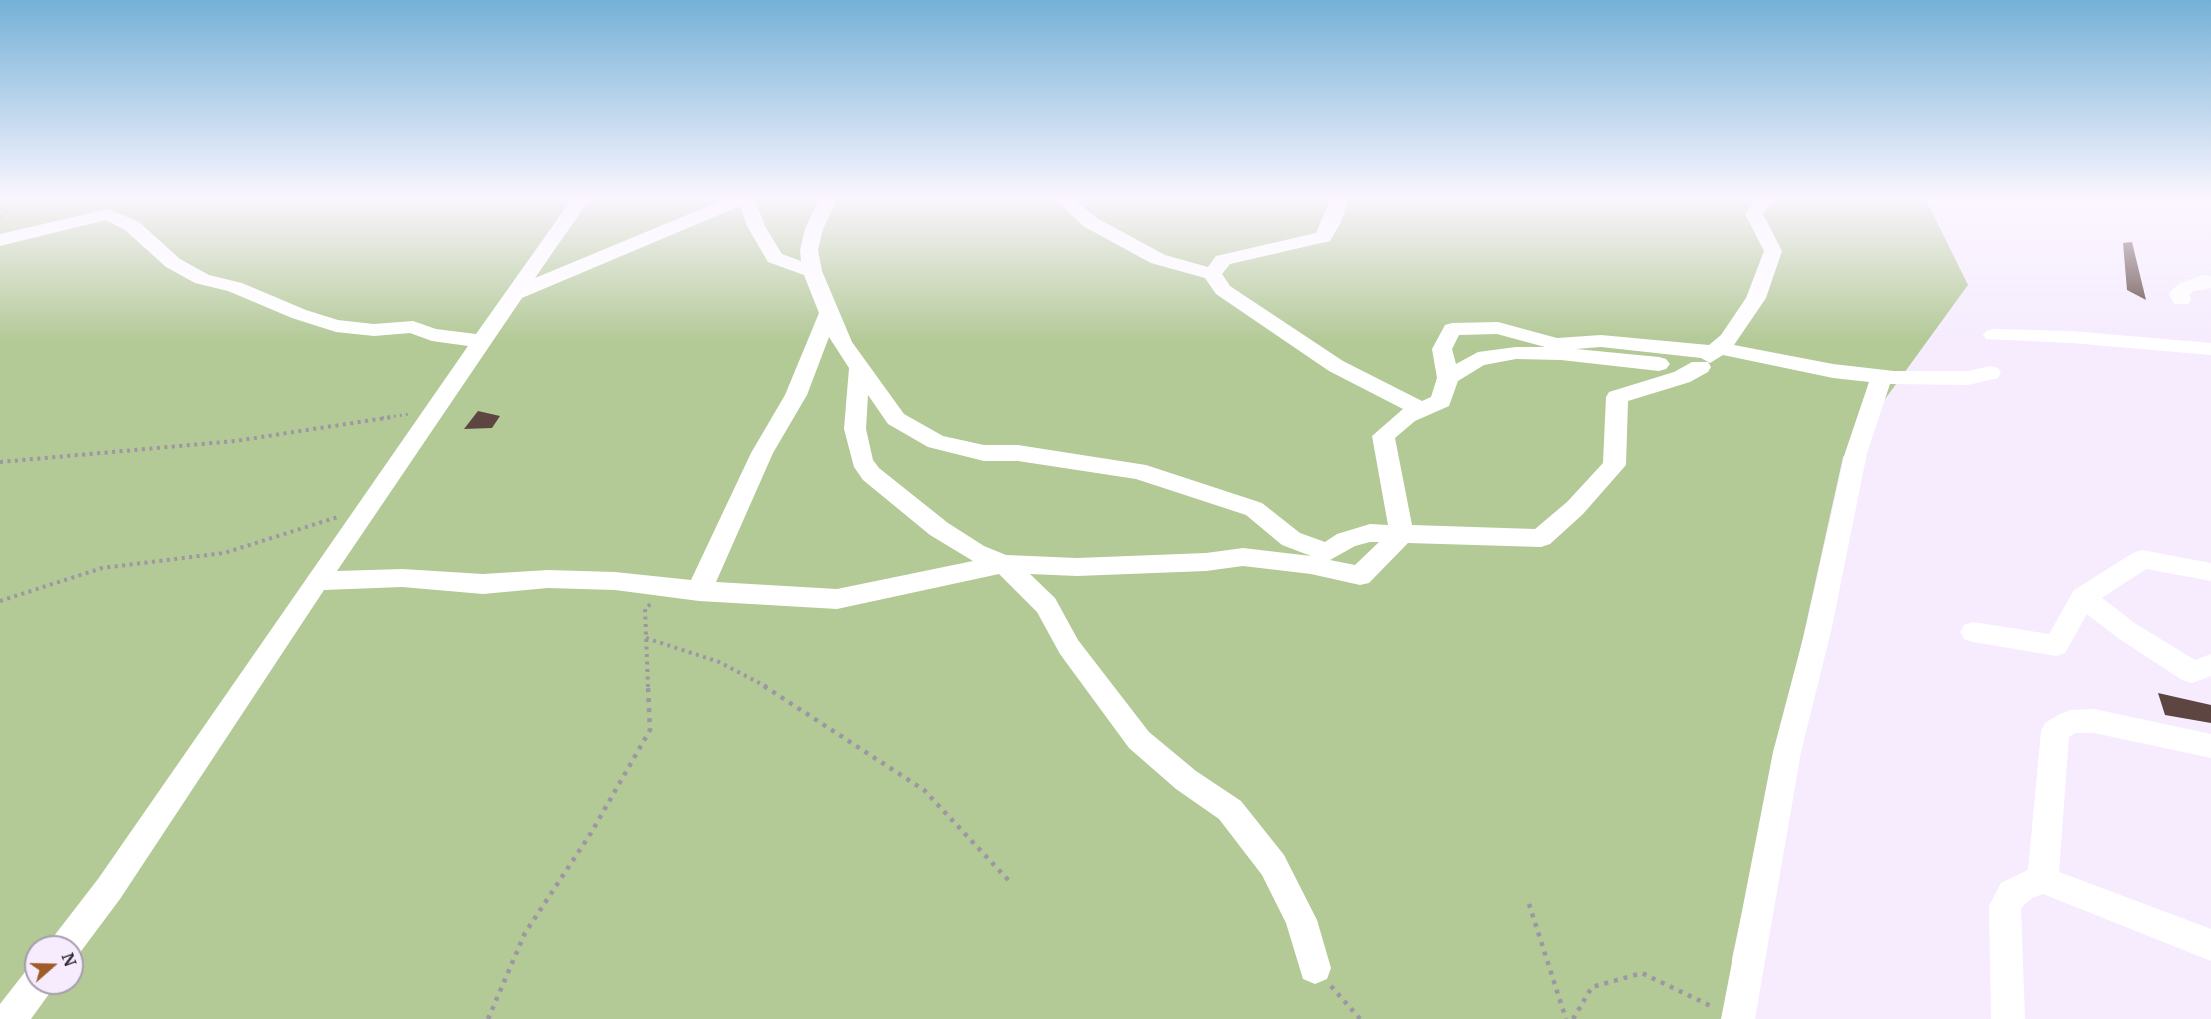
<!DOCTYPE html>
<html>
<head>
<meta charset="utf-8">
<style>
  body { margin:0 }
  #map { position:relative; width:2211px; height:1019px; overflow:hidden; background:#f6ecfe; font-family:Merriweather,serif }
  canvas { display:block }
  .north { position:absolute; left:24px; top:935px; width:60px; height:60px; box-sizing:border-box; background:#f6ecfe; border:2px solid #a69eac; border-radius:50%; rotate:70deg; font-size:16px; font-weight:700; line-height:24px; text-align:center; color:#2e2932 }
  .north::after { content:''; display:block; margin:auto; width:21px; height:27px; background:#9e5c29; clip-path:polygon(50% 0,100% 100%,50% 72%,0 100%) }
</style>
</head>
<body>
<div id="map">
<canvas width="2211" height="1019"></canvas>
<div class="north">N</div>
</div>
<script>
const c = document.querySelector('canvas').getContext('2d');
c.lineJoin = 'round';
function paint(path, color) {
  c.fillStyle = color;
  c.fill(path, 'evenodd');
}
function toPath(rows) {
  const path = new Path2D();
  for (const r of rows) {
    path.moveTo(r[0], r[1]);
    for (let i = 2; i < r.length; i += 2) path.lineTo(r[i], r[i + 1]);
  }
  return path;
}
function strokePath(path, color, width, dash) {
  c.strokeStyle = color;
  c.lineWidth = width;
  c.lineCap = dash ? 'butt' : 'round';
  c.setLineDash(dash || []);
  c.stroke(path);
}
paint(toPath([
  [0,200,1926,200,1968,285,1843,457,1732,958,1733,1019,0,1019],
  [36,947,72,947,72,983,36,983]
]), '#b3c996');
paint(toPath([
  [2132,242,2146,300,2127,290,2123,243],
  [478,411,500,416,492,428,464,429],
  [2158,693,2211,705,2211,723,2165,715]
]), '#5d4642');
strokePath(toPath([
  [132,207,159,200],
  [0,217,21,200],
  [382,418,410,414]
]), '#9e96a4', 3, [2, 4]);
strokePath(toPath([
  [0,462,235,441,392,417],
  [0,601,102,568,224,553,338,517],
  [646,638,719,662,767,687],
  [648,687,645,608,651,604]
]), '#9e96a4', 4, [3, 4.5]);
strokePath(toPath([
  [764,686,924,790,1011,883],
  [1529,904,1566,1019],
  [1331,986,1360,1019],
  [488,1019,525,933,591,833,650,730,648,686],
  [1573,1019,1592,987,1642,973,1715,1008]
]), '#9e96a4', 4.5, [4, 6]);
paint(toPath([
  [571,200,589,200,535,278,723,200,755,200,765,226,782,254,801,261,800,250,805,229,819,200,837,200,823,229,818,250,822,271,852,342,904,414,943,436,984,445,1018,445,1146,465,1262,503,1300,533,1325,542,1337,534,1370,524,1388,525,1372,436,1403,409,1329,371,1216,294,1205,278,1151,263,1083,226,1056,200,1075,200,1097,218,1165,255,1208,267,1216,256,1316,233,1330,200,1348,200,1341,222,1330,241,1230,264,1222,274,1230,286,1343,361,1422,401,1431,397,1437,378,1432,349,1445,325,1452,323,1498,322,1557,338,1601,335,1709,345,1721,335,1746,298,1764,251,1745,214,1755,200,1773,200,1763,214,1782,251,1766,298,1734,345,1833,364,1894,371,1968,371,1990,366,1998,368,2001,373,1998,378,1968,385,1890,384,1867,453,1832,627,1801,752,1755,1019,1721,1019,1773,752,1806,627,1845,453,1869,382,1833,378,1723,355,1710,363,1701,358,1601,347,1576,349,1659,357,1666,359,1670,364,1666,369,1659,371,1561,360,1516,359,1484,365,1458,381,1449,406,1415,421,1395,438,1412,525,1535,529,1567,502,1603,463,1606,397,1609,392,1674,372,1692,362,1708,362,1711,367,1708,372,1690,382,1628,401,1626,465,1583,514,1550,544,1541,547,1408,543,1369,583,1360,585,1311,574,1243,566,1206,571,1077,576,1030,574,1055,598,1078,640,1149,732,1196,771,1241,801,1284,855,1317,920,1331,968,1327,979,1315,984,1303,979,1286,923,1262,875,1219,819,1176,789,1129,748,1060,654,1037,612,999,574,837,609,699,601,615,590,548,588,483,594,402,587,324,590,120,899,76,958,72,960,72,947,49,947,54,936,98,879,468,346,432,341,410,333,374,336,336,332,292,318,228,291,195,283,166,267,125,230,106,220,0,246,0,234,108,209,139,222,180,259,209,275,242,283,306,310,338,320,374,324,413,321,436,329,476,334,571,200],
  [740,206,747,226,768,262,804,275,819,313,785,395,751,453,691,580,615,572,548,570,483,574,402,569,337,571,522,298,740,206],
  [1497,334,1545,347,1516,347,1478,352,1456,364,1452,349,1459,335,1497,334],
  [829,337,849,368,844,429,854,467,863,480,930,535,973,561,837,589,716,582,773,453,807,395,829,337],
  [868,395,888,424,928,447,984,461,1018,461,1136,479,1246,515,1282,545,1311,556,1243,548,1206,553,1077,558,1006,555,984,546,948,523,879,468,873,460,866,429,868,395],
  [1370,542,1379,542,1355,565,1330,560,1355,546,1370,542],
  [2204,275,2211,276,2211,288,2194,291,2189,295,2191,300,2188,304,2174,304,2169,294,2172,290,2180,283,2204,275],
  [1993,329,2071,331,2211,343,2211,355,2071,343,1986,339,1983,335,1986,331,1993,329],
  [2142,550,2211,563,2211,581,2146,569,2102,598,2136,624,2195,660,2211,654,2211,676,2192,683,2182,680,2118,638,2087,614,2065,653,2056,656,1973,642,1964,639,1960,632,1964,625,1973,622,2049,634,2074,590,2133,553,2142,550],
  [2094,709,2211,734,2211,758,2094,733,2075,733,2069,737,2059,872,2211,929,2211,961,2043,894,2032,898,2021,908,2025,1019,1991,1019,1989,906,2001,883,2028,870,2041,731,2045,723,2060,714,2070,710,2094,709],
  [36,967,36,983,54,983,49,994,31,1019,0,1019,0,1004,25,972,36,967]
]), '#fff');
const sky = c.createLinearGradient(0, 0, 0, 342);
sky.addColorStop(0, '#75b1d7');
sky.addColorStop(0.58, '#fbf6ff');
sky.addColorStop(1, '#fbf6ff00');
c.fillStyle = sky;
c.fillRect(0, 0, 2211, 342);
</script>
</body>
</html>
